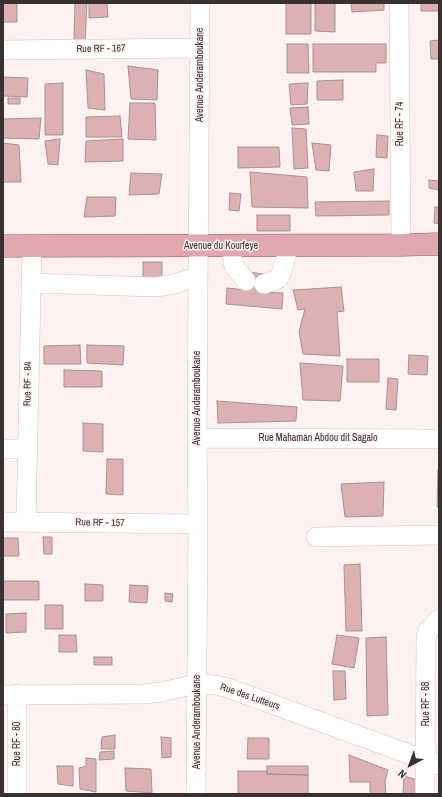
<!DOCTYPE html>
<html>
<head>
<meta charset="utf-8">
<style>
  body { margin:0 }
  #map { position:relative; width:442px; height:797px; overflow:hidden; background:#fdf1f2; font-family:"Archivo Narrow",sans-serif }
  canvas { display:block }
  .frame { position:absolute; inset:0; border:4px solid #383031; pointer-events:none }
  .north { position:absolute; left:390px; top:745px; width:40px; height:40px; -webkit-text-stroke:3px #fdf1f2; paint-order:stroke; rotate:221deg; font-size:11px; font-weight:700; line-height:16px; text-align:center; color:#383031 }
  .north::after { content:''; display:block; margin:auto; width:14px; height:18px; background:#383031; clip-path:polygon(50% 0,100% 100%,50% 72%,0 100%) }
</style>
</head>
<body>
<div id="map">
<canvas width="442" height="797"></canvas>
<div class="frame"></div>
<div class="north">N</div>
</div>
<script>
const ctx = document.querySelector('canvas').getContext('2d');
ctx.lineJoin = 'round';
function fillPath(path, color) { ctx.fillStyle = color; ctx.fill(path, 'evenodd'); }
const poly = rows => new Path2D(rows.map(r => 'M' + r).join(''));
function stroke(path, color, width, dash) { ctx.strokeStyle = color; ctx.lineWidth = width; ctx.lineCap = dash ? 'butt' : 'round'; ctx.setLineDash(dash || []); ctx.stroke(path); }
function write(font, color, halo, rows, align = 'center') {
  ctx.font = font + ' "Archivo Narrow",sans-serif'; ctx.lineWidth = 3; ctx.setLineDash([]); ctx.textBaseline = 'middle'; ctx.strokeStyle = halo; ctx.fillStyle = color; for (const [text, x, y, turn = 0] of rows) {
    ctx.save(); ctx.translate(x, y); ctx.rotate((+turn || 0) * Math.PI / 180); ctx.textAlign = isNaN(turn) ? turn : align; if (halo) ctx.strokeText(text, 0, 0); ctx.fillText(text, 0, 0); ctx.restore();
  }
}
const building = poly([
  [3,3,17,3,17,22,3,22,3,3],
  [75,3,87,3,85,42,74,41,75,3],
  [89,3,107,3,108,17,89,18,89,3],
  [286,3,311,3,311,34,286,34,286,3],
  [315,3,335,3,335,32,315,31,315,3],
  [351,3,384,3,384,10,352,12,351,3],
  [421,3,439,3,439,11,421,11,421,3],
  [439,40,439,59,431,59,430,41,439,40],
  [287,44,308,44,309,73,287,73,287,44],
  [313,44,386,44,386,63,376,63,376,72,313,72,313,44],
  [128,66,158,70,157,100,131,99,128,66],
  [86,70,104,74,105,110,88,108,86,70],
  [3,77,28,78,27,97,3,96,3,77],
  [343,80,343,100,317,100,317,81,343,80],
  [63,83,63,135,45,135,45,84,63,83],
  [308,83,307,104,291,105,289,84,308,83],
  [8,98,20,98,20,104,8,104,8,98],
  [130,103,155,103,156,140,128,139,130,103],
  [308,107,309,124,292,125,290,108,308,107],
  [120,116,122,137,86,137,86,117,120,116],
  [41,118,39,139,3,138,3,119,41,118],
  [292,128,306,129,308,168,294,169,292,128],
  [377,135,388,136,387,158,376,157,377,135],
  [60,139,58,165,48,164,45,141,60,139],
  [123,139,123,161,85,162,86,141,123,139],
  [3,143,19,145,21,182,3,182,3,143],
  [312,143,331,145,329,171,316,170,312,143],
  [238,147,279,147,280,167,238,168,238,147],
  [374,169,373,191,356,191,354,172,374,169],
  [250,172,307,177,308,208,252,207,250,172],
  [131,173,162,174,159,194,129,195,131,173],
  [429,180,439,181,439,190,429,188,429,180],
  [230,193,241,194,239,211,229,210,230,193],
  [87,197,116,197,115,216,84,217,87,197],
  [389,201,389,215,316,216,315,202,389,201],
  [435,207,439,207,439,224,434,223,435,207],
  [257,215,290,215,290,231,257,231,257,215],
  [143,262,162,262,162,281,143,280,143,262],
  [247,272,264,274,263,292,283,293,282,309,226,304,227,288,246,290,247,272],
  [341,287,344,311,337,312,340,356,303,354,299,332,305,309,298,310,293,290,341,287],
  [80,345,81,364,44,364,44,346,80,345],
  [87,345,124,346,123,365,87,363,87,345],
  [409,355,428,356,427,375,408,374,409,355],
  [347,359,379,359,379,382,347,382,347,359],
  [300,363,343,366,340,401,303,400,300,363],
  [64,370,102,371,102,387,64,387,64,370],
  [388,378,398,379,396,410,386,409,388,378],
  [217,401,297,407,296,421,218,423,217,401],
  [83,423,103,424,103,452,83,451,83,423],
  [107,459,123,459,123,495,106,494,107,459],
  [438,470,439,470,439,507,437,507,438,470],
  [384,482,383,516,345,517,341,484,384,482],
  [43,537,52,537,52,554,44,554,43,537],
  [3,538,18,538,19,556,3,556,3,538],
  [360,564,362,631,346,631,344,565,360,564],
  [3,581,39,581,39,600,3,600,3,581],
  [85,584,103,585,103,601,85,601,85,584],
  [130,585,148,586,147,603,129,602,130,585],
  [165,593,173,594,172,602,165,601,165,593],
  [45,605,63,605,63,629,45,629,45,605],
  [26,613,26,632,6,633,6,614,26,613],
  [59,635,76,635,77,652,59,652,59,635],
  [337,635,359,638,354,668,332,664,337,635],
  [386,637,388,715,367,716,366,638,386,637],
  [94,657,112,657,112,665,94,665,94,657],
  [333,671,345,671,346,699,334,700,333,671],
  [115,735,115,749,101,749,102,737,115,735],
  [161,737,171,738,171,757,162,758,161,737],
  [248,738,269,738,269,759,247,759,248,738],
  [114,751,114,759,99,760,100,752,114,751],
  [349,755,388,770,385,781,386,794,370,794,370,782,350,782,349,755],
  [86,758,96,759,96,792,80,789,79,768,86,766,86,758],
  [57,766,73,766,73,786,58,784,57,766],
  [267,766,308,766,308,775,267,774,267,766],
  [125,768,151,769,152,793,126,791,125,768],
  [238,771,267,771,267,774,308,775,308,794,238,794,238,771],
  [404,776,418,780,418,794,403,794,404,776]
]);
const minor = poly([
  [399,3,401,245],
  [3,50,200,48],
  [230,246,234,266,246,281],
  [31,283,156,287,175,284,198,276],
  [264,284,278,279,282,271,289,245],
  [197,438,439,439],
  [3,449,27,449],
  [26,521,32,246],
  [3,522,198,524],
  [316,537,439,535],
  [17,694,17,794],
  [3,695,143,694,161,692,197,684,215,685,228,688,439,765],
  [196,794,198,524,197,438,200,3],
  [425,794,426,640,427,632,439,619]
]);
const major = poly([
  [3,246,401,245,439,244]
]);
const streetNames = [
  ["Rue RF - 167",101,49,-1],
  ["Avenue Anderamboukane",200,75,-90],
  ["Rue RF - 74",400,124,-90],
  ["Avenue du Kourfeye",221,246],
  ["Rue RF - 84",28,384,-89],
  ["Avenue Anderamboukane",197,398,-90],
  ["Rue Mahaman Abdou dit Sagalo",318,438],
  ["Rue RF - 157",100,523,1],
  ["Rue des Lutteurs",250,697,19],
  ["Rue RF - 68",426,704,-90],
  ["Avenue Anderamboukane",197,722,-90],
  ["Rue RF - 80",17,744,-90]
];
fillPath(building, '#ddb0b3');
stroke(building, '#a49394', 1);
stroke(minor, '#d5c2c3', 20);
stroke(major, '#99585f', 23);
stroke(minor, '#fff', 19);
stroke(major, '#e1a7ae', 22);
write('10px', '#383031', '#fdf1f2', streetNames);
</script>
</body>
</html>
